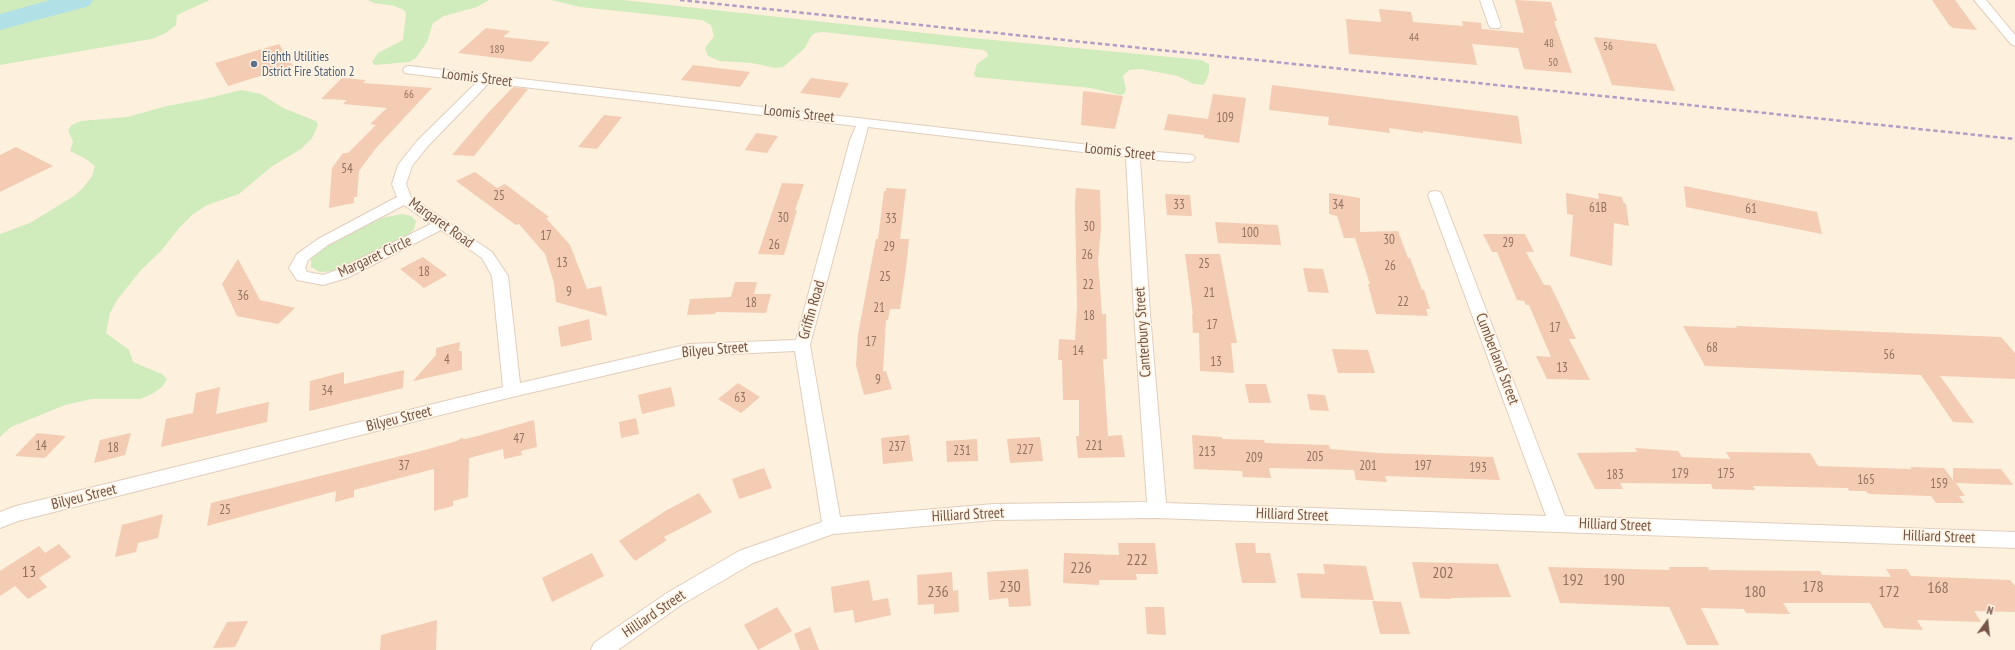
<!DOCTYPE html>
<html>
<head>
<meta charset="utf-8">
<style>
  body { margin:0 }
  #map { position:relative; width:2015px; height:650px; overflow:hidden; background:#fdf0dd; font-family:"PT Sans Narrow",sans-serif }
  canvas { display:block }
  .north { position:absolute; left:1967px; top:602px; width:40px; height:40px; -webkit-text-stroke:3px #fff4e4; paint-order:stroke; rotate:15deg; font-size:11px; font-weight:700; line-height:16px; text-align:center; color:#745445 }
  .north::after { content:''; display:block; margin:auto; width:14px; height:18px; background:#745445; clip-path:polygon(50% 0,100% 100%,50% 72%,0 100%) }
</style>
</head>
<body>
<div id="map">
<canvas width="2015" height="650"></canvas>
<div class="north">N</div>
</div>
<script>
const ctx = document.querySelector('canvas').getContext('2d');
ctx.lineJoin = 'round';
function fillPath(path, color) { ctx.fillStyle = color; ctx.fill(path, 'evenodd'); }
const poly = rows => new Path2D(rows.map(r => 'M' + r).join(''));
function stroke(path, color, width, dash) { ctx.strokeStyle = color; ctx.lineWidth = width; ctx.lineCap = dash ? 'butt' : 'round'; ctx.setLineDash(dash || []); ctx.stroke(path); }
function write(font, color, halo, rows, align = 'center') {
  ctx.font = font + ' "PT Sans Narrow",sans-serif'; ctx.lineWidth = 3.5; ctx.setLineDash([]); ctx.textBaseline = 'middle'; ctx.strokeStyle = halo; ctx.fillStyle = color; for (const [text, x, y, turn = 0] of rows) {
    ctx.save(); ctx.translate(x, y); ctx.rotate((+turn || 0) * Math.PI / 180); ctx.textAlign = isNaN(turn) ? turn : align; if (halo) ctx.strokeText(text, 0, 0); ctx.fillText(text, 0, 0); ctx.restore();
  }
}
const green = poly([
  [0,0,210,0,177,15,176,25,166,33,151,39,0,65],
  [368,0,524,0,489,0,477,7,444,16,433,23,427,42,416,58,409,62,375,65,372,62,378,53,403,40,406,13,404,10,395,6,374,3],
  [551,0,623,0,962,37,1201,60,1209,64,1209,73,1205,83,1203,85,1194,84,1178,76,1141,69,1129,70,1123,76,1126,90,1124,94,1120,95,1091,88,975,77,974,73,977,64,988,56,987,52,983,50,823,32,815,33,811,36,805,48,788,63,783,67,775,68,752,63,720,61,708,56,705,48,714,36,711,25,702,20,580,7],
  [241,90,261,94,283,108,316,121,318,125,312,138,301,149,271,167,239,194,207,205,192,215,180,227,161,251,141,270,117,300,110,313,106,333,129,350,133,362,162,374,167,379,162,387,152,394,140,399,92,399,65,405,11,427,0,437,0,234,30,223,74,196,83,188,92,176,95,166,86,159,70,151,73,142,68,130,72,125,81,121,127,117,167,106,205,99],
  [402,214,411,216,416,221,414,229,407,236,336,271,320,272,311,267,311,258,322,249,381,218]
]);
const river = poly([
  [50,0,93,0,89,6,0,30,0,14,50,0]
]);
const building = poly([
  [1515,0,1551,2,1557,21,1554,21,1572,73,1524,69,1518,48,1472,44,1477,65,1349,54,1346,19,1381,22,1379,9,1411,12,1413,22,1463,26,1462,21,1481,23,1482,29,1524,33],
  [1932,0,1955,0,1977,30,1953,28,1949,25],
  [486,28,510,31,503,37,550,42,531,62,458,53],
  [1594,37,1656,44,1675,91,1612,85],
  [279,44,293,66,228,86,215,63],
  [693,65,750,72,740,87,681,80],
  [342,78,366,80,363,83,432,88,376,148,359,171,357,197,354,197,354,203,329,208,332,168,343,153,348,153,376,125,370,124,387,108,343,104,347,100,321,99],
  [811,78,849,83,840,98,800,93],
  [1272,85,1518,116,1522,144,1423,131,1423,133,1389,128,1390,133,1328,125,1329,117,1269,110],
  [513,87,528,89,474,156,452,155,487,114],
  [1083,91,1123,96,1115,129,1081,125],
  [1213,94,1246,98,1239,143,1204,138,1204,135,1164,130,1168,114,1208,119],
  [604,115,622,117,597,149,578,147],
  [756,133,778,136,767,153,745,150],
  [16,147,53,166,0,192,0,155],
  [475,172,497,188,505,184,549,217,546,218,570,245,587,289,601,286,607,316,556,302,554,283,545,254,519,224,516,225,456,181],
  [782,183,804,184,795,210,797,210,784,255,758,254],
  [1684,186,1817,212,1822,234,1686,207],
  [886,188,906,189,900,239,909,239,906,268,900,309,890,309,888,320,886,320,883,371,886,371,892,389,864,395,856,365,858,334,876,239,878,239,884,191,886,191],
  [1076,188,1100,190,1101,228,1098,261,1102,314,1106,314,1107,359,1103,359,1108,436,1122,435,1125,457,1078,458,1076,436,1079,436,1079,400,1063,400,1062,360,1058,360,1059,339,1075,340,1077,306,1075,205],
  [1329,193,1360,198,1360,232,1398,231,1408,258,1410,258,1422,290,1424,290,1430,309,1426,309,1428,316,1376,314,1368,284,1370,284,1355,238,1344,238,1337,216,1329,214],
  [1566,193,1599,199,1598,193,1622,197,1623,202,1626,204,1629,226,1614,223,1612,266,1570,256,1573,215,1567,214],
  [1165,194,1190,195,1192,216,1167,215],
  [1215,222,1278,225,1281,245,1218,243],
  [1483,234,1525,234,1534,252,1526,252,1544,285,1550,285,1558,301,1576,339,1569,339,1590,380,1547,379,1536,356,1551,357,1529,305,1526,305,1524,301,1517,300,1497,252,1492,252],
  [1185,254,1220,254,1237,343,1231,343,1234,373,1200,371,1199,333,1193,333,1192,314,1193,315],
  [423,257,447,275,424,288,400,269],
  [238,259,260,300,295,308,278,324,237,316,222,284],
  [1303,268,1323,269,1329,293,1308,292],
  [735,282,757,282,754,294,771,294,766,313,716,312,715,314,687,315,690,299,731,297],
  [589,319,592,340,561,347,558,327],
  [1683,326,1737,328,1736,326,2001,337,2015,353,2015,379,1940,376,1974,423,1953,422,1921,375,1705,366],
  [460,342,459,351,462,351,462,370,413,381,436,355,436,348],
  [1332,349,1368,350,1375,373,1338,373],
  [404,370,403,388,309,411,310,381,344,372,344,384],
  [738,383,760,397,741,413,718,399],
  [1245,384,1266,384,1271,403,1249,403],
  [220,387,216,414,269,402,267,422,161,447,166,419,193,413,196,393],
  [671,387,675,406,642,414,638,395],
  [1307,394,1325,395,1329,411,1310,410],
  [636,418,639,434,621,438,619,422],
  [534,420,537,447,521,451,522,455,504,459,503,449,469,458,468,497,453,501,453,506,434,511,434,469,354,490,354,497,335,502,336,491,207,526,211,503,421,451,457,441,461,438,465,439,478,436],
  [37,433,66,436,45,458,15,456],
  [131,433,125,455,94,463,100,440],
  [909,435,913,461,883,464,881,438],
  [1192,435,1222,437,1222,439,1264,440,1265,443,1329,445,1330,449,1380,453,1493,457,1500,480,1385,476,1387,482,1356,480,1354,470,1269,468,1271,478,1243,477,1242,471,1194,469],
  [1040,437,1043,461,1010,463,1007,439],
  [977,439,978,461,947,462,946,441],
  [1635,448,1678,451,1682,457,1730,459,1726,452,1810,453,1818,466,1912,469,1910,467,1944,468,1953,480,1953,468,2001,469,2013,485,1956,483,1965,496,1959,496,1964,503,1936,503,1931,496,1869,494,1865,491,1849,491,1848,488,1753,486,1755,490,1713,489,1711,484,1620,483,1623,489,1595,489,1577,453,1637,452],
  [764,468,772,488,739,499,732,479],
  [699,493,712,512,664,537,667,540,635,561,619,541,667,510],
  [163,514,158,538,138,543,136,552,115,557,122,525],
  [1118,543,1155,543,1158,574,1136,574,1137,580,1099,580,1099,585,1063,583,1064,553,1119,555],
  [1235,543,1255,543,1256,553,1270,553,1276,583,1242,583],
  [59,544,71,557,39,578,47,587,28,599,15,586,0,596,0,571,39,546,45,553],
  [592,553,604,576,552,602,542,578],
  [1412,562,1498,564,1511,597,1451,598,1451,599,1420,598],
  [1323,564,1366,566,1374,600,1301,598,1297,573,1325,574],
  [1548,567,1670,570,1669,567,1708,567,1709,570,1820,571,1822,575,1891,577,1886,569,1907,569,1911,576,2010,580,2015,586,2015,612,1974,611,1981,622,1917,620,1923,630,1884,628,1870,603,1783,603,1790,614,1746,613,1744,609,1701,608,1719,645,1687,645,1669,607,1560,603],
  [1028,569,1031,606,1009,607,1008,598,989,600,987,572],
  [952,572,953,591,958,590,959,612,934,614,934,604,918,605,917,575],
  [869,580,873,601,888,598,891,615,855,623,853,610,834,613,831,587],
  [1372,601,1401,602,1410,634,1380,634],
  [777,607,792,631,758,650,744,625],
  [1145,607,1164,607,1166,635,1147,634],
  [437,620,436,650,380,650,381,635],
  [248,621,235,647,213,648,227,622],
  [810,627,819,650,800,650,794,634]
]);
const street = poly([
  [1480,0,1492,0,1501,26,1499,28,1491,28,1489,26,1480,0],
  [1974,0,1986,0,2015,35,2015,46,2011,44,1974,0],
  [409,66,1133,150,1193,155,1195,158,1193,161,1188,162,1140,159,1150,314,1166,503,1546,516,1428,195,1430,192,1435,191,1440,192,1442,195,1565,516,2015,532,2015,548,1157,518,994,520,833,534,753,563,681,605,618,650,591,650,594,643,667,593,739,551,822,522,795,351,689,356,512,397,18,521,0,528,0,512,16,506,503,387,492,276,482,258,441,230,347,278,323,285,297,280,289,268,297,254,318,239,397,197,392,184,398,165,417,141,477,82,405,73,403,70,405,67,409,66],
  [489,83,856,126,850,140,796,340,689,344,520,383,508,276,492,252,411,197,406,184,412,166,427,147,489,83],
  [868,127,1126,157,1134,314,1147,502,994,504,840,517,810,345,868,127],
  [404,205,431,224,337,270,323,275,307,272,305,268,308,260,328,245,404,205]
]);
const rail = poly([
  [680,0,2015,139]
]);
const markers = [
  [254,64,4,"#5c6f8a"]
];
const farNumbernames = [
  ["44",1414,38],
  ["48",1549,44],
  ["56",1608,47],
  ["189",497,50],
  ["50",1553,63],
  ["66",409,95]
];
const farServicenames = [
  ["Eighth Utilities",262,57],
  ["Dstrict Fire Station 2",262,72]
];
const numberNames = [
  ["109",1225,118],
  ["54",347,169],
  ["25",499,196],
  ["33",1179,205],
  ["34",1338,205],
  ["61B",1598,208],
  ["61",1751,209],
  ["30",783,218],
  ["33",891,219],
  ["30",1089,227],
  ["100",1250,233],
  ["17",546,236],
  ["30",1389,240],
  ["29",1508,243],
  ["26",774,245],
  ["29",889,247],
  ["26",1087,255],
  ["13",562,263],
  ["25",1204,264],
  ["26",1390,266],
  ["18",424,272],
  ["25",885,277],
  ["22",1088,285],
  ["9",569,292],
  ["21",1209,293],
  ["36",243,296],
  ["22",1403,302],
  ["18",751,303],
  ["21",879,308],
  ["18",1089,316],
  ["17",1212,325],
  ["17",1555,328],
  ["17",871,342],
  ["68",1712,348],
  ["14",1078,351],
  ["56",1889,355],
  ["4",447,360],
  ["13",1216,362],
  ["13",1562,368],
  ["9",878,380],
  ["34",327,391],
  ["63",740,398],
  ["47",519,439],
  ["14",41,446],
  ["221",1094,446],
  ["237",897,447],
  ["18",113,448],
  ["227",1025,450],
  ["231",962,451],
  ["213",1207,452],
  ["205",1315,457],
  ["209",1254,458],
  ["37",404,466],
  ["201",1368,466],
  ["197",1423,466],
  ["193",1478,468],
  ["179",1680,474],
  ["175",1726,474],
  ["183",1615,475],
  ["165",1866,480],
  ["159",1939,484],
  ["25",225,510]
];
const streetNames = [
  ["Loomis Street",477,78,7],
  ["Loomis Street",799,114,6],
  ["Loomis Street",1120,152,6],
  ["Margaret Road",441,223,35],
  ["Margaret Circle",375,257,-25],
  ["Griffin Road",812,310,-74],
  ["Canterbury Street",1143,332,-94],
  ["Bilyeu Street",715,350,-5],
  ["Cumberland Street",1497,359,69],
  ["Bilyeu Street",399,419,-14],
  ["Bilyeu Street",84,497,-14],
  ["Hilliard Street",968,515,-3],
  ["Hilliard Street",1292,515,2],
  ["Hilliard Street",1615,525,2],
  ["Hilliard Street",1939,537,2],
  ["Hilliard Street",654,614,-34]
];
const nearNumbernames = [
  ["222",1137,560],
  ["226",1081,568],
  ["13",29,572],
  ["202",1443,573],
  ["192",1573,580],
  ["190",1614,580],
  ["230",1010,587],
  ["178",1813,587],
  ["168",1938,588],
  ["236",938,592],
  ["180",1755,592],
  ["172",1889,592]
];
fillPath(green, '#d0ebbc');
fillPath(river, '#b1e1e7');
fillPath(building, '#f4cbb3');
stroke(street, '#e3cdbc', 2);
fillPath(street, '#fff');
stroke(rail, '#b29dc6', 2.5, [4.5, 3]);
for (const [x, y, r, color] of markers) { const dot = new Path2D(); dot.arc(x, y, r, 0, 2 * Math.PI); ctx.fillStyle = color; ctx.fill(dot); stroke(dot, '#fff4e4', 1.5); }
write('11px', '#947260', null, farNumbernames);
write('13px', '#4e5e75', '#fff4e4', farServicenames, 'left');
write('13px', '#947260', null, numberNames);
write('15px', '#745445', '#fff4e4', streetNames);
write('16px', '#947260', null, nearNumbernames);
</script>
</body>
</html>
